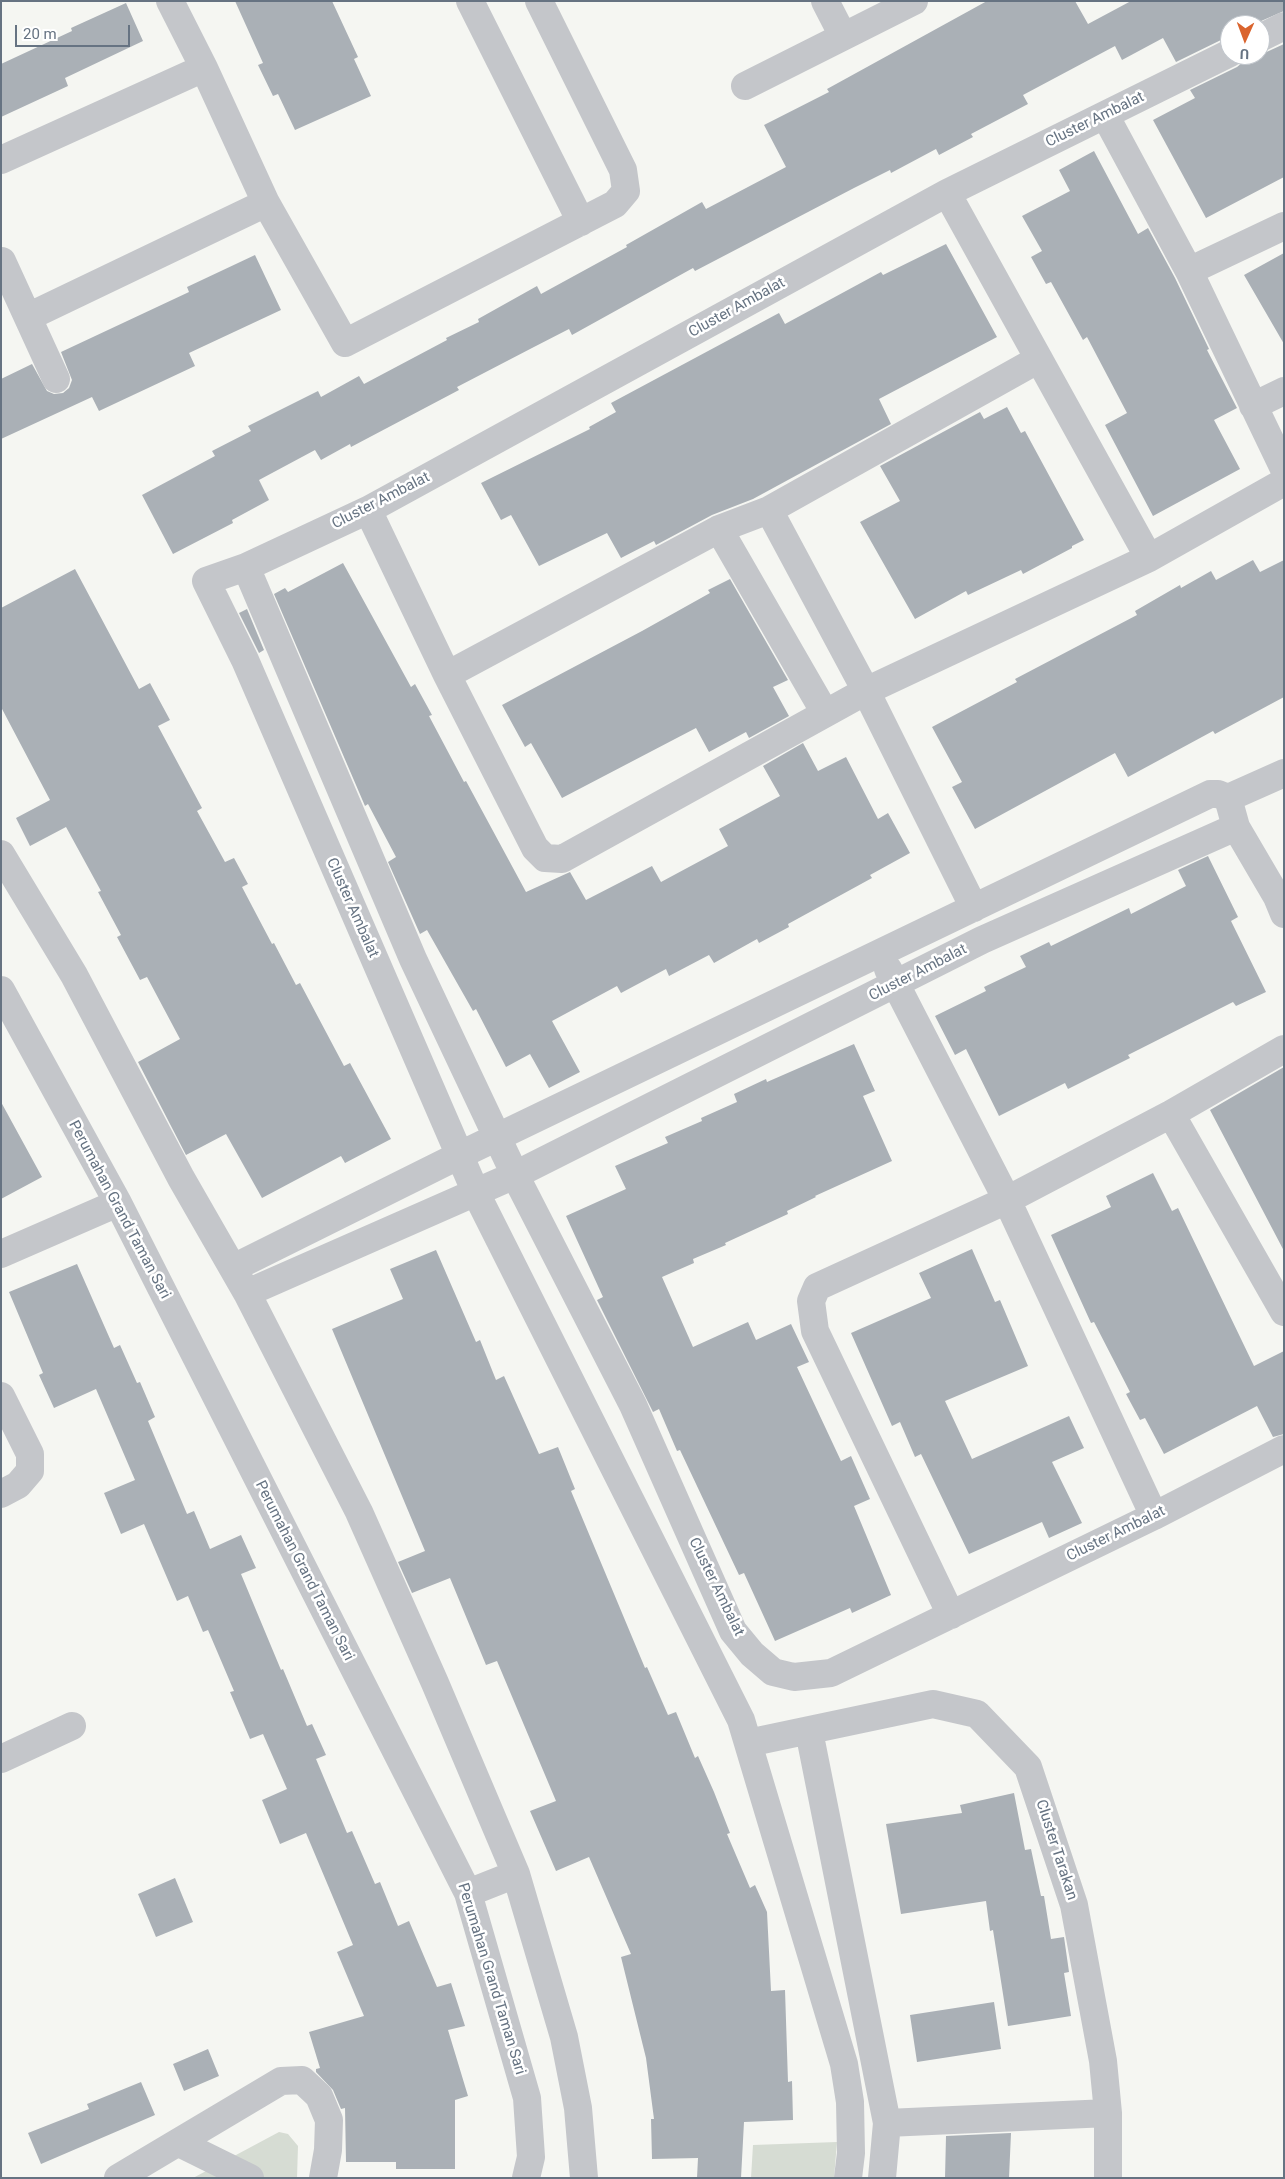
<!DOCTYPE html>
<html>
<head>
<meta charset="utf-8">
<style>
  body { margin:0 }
  #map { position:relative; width:1285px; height:2179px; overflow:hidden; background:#f5f6f2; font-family:Roboto,sans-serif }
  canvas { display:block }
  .frame { position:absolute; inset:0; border:2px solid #667382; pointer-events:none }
  .north { position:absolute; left:1220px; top:15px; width:50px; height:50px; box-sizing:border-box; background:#fff; border:1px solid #c2c7cd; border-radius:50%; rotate:182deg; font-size:14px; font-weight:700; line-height:20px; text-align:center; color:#667382 }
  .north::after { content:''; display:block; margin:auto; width:18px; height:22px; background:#da642e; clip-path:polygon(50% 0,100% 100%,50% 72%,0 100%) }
  .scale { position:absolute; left:15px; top:25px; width:115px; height:22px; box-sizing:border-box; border:2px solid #667382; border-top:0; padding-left:6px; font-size:15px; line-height:18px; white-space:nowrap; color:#667382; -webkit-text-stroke:4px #fff; paint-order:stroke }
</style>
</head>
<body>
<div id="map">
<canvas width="1285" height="2179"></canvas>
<div class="frame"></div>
<div class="north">U</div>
<div class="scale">20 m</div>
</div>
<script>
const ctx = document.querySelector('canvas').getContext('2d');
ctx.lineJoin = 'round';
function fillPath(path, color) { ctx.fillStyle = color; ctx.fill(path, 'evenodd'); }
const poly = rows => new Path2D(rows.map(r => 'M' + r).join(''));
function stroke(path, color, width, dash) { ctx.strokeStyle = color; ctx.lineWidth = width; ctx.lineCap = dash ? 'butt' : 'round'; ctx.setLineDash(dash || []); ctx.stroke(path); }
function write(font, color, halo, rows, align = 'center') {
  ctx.font = font + ' Roboto,sans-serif'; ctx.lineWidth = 5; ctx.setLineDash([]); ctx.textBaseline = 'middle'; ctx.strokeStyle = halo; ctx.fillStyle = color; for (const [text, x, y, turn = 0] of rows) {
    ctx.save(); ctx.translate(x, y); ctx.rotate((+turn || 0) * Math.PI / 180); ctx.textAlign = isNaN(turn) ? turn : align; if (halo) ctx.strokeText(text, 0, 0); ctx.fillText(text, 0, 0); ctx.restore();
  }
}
const green = poly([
  [279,2132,288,2134,298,2146,297,2178,193,2178],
  [837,2142,834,2178,751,2178,753,2145]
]);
const building = poly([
  [235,1,332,1,358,57,354,59,371,96,295,130,278,94,273,96,258,65,263,63],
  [987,1,1075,1,1088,24,1131,1,1284,1,1284,11,1252,25,1230,25,1230,38,1223,39,1176,62,1163,38,1122,60,1115,46,1023,95,1028,104,971,134,973,137,939,155,936,149,891,173,890,170,854,188,695,271,693,268,572,335,569,329,532,348,457,387,459,390,351,447,350,444,321,460,315,450,259,480,269,500,232,520,233,523,173,554,142,495,215,456,212,451,251,431,248,426,318,391,321,397,359,376,364,384,447,340,446,338,479,322,478,319,537,286,541,294,627,247,626,245,702,202,706,209,786,167,764,125,829,92,827,89],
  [126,3,143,41,65,78,68,86,1,117,1,64,72,31,71,28],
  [1284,44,1284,177,1206,218,1153,120,1195,98,1190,90,1237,67,1243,62,1245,55,1260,55],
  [1094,151,1138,234,1148,228,1175,278,1209,349,1207,350,1237,408,1214,420,1240,469,1153,516,1105,425,1127,413,1087,337,1083,340,1051,282,1046,284,1031,257,1042,251,1022,216,1070,191,1059,170],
  [946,244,997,337,879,399,891,424,753,499,712,515,656,545,654,541,621,558,607,533,539,566,511,515,501,520,481,483,590,429,589,427,616,412,611,403,779,313,785,324,881,272,883,275],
  [1284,253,1284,344,1244,275],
  [255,255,281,310,189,353,195,366,99,411,92,397,1,439,1,379,32,364,47,391,54,394,63,393,69,388,72,380,61,352,189,292,187,287],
  [1007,407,1021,433,1025,431,1084,540,1072,546,1072,548,1023,574,1021,570,968,595,966,591,915,619,860,522,900,501,880,466,980,412,984,419],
  [1253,560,1260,572,1284,560,1284,697,1215,734,1213,731,1128,777,1115,753,975,829,952,787,962,782,932,727,1017,682,1015,679,1137,615,1135,611,1180,585,1181,588,1211,571,1216,580],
  [343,563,411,687,415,684,432,715,429,716,464,782,466,781,526,892,570,872,586,900,652,866,661,882,728,846,719,829,780,796,763,766,803,743,818,771,846,757,878,819,888,813,910,853,870,875,872,878,788,924,789,927,759,943,757,939,714,963,709,955,669,976,666,969,621,993,617,986,552,1021,580,1072,549,1088,530,1054,506,1067,476,1009,473,1011,427,930,420,934,388,862,396,857,368,804,365,806,274,594,285,588,288,592],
  [75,569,139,689,150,683,170,720,158,726,202,808,197,811,225,862,234,858,248,884,242,887,272,944,274,943,296,985,300,983,344,1066,350,1063,391,1139,345,1163,341,1156,262,1198,226,1134,186,1155,138,1062,180,1039,147,977,140,980,117,937,121,935,98,892,101,891,66,827,30,846,16,818,50,800,1,707,1,608],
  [730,579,788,680,773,687,789,716,749,738,746,732,709,752,696,728,562,798,531,743,525,747,502,705,642,631,710,593,708,590],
  [247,609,264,650,259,653,239,613],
  [1208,856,1238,917,1231,921,1266,992,1236,1006,1233,1002,1128,1055,1130,1058,1068,1089,1065,1083,999,1116,966,1049,955,1055,935,1016,986,991,984,987,1026,967,1020,956,1049,942,1051,946,1129,908,1131,914,1186,886,1178,870],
  [854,1044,875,1091,863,1096,892,1161,815,1196,816,1197,787,1211,788,1214,725,1243,726,1245,693,1259,694,1263,662,1277,693,1347,748,1322,756,1340,791,1324,809,1362,797,1367,841,1461,851,1456,870,1499,854,1506,891,1595,852,1613,850,1608,775,1641,744,1573,739,1575,680,1450,677,1451,659,1409,653,1412,597,1300,603,1297,566,1216,626,1189,615,1166,668,1143,665,1137,702,1121,701,1118,737,1102,734,1094,766,1079,767,1082],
  [1284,1067,1284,1251,1210,1110],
  [1,1102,42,1177,1,1199],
  [1153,1173,1172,1211,1178,1208,1254,1366,1284,1351,1284,1434,1273,1437,1257,1406,1164,1454,1145,1418,1140,1420,1126,1394,1130,1392,1094,1322,1091,1323,1051,1235,1111,1207,1106,1196],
  [972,1249,995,1302,1000,1300,1028,1366,945,1401,972,1459,1069,1416,1084,1448,1052,1462,1082,1523,1049,1538,1042,1522,969,1554,921,1454,915,1457,900,1422,892,1426,851,1333,931,1298,919,1273],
  [436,1250,476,1342,480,1340,496,1380,504,1376,539,1454,558,1447,575,1489,571,1491,645,1668,647,1667,668,1715,676,1712,695,1758,698,1756,714,1792,730,1833,727,1834,750,1888,755,1885,767,1912,771,1991,785,1990,788,2082,792,2081,793,2120,744,2122,741,2178,697,2178,698,2158,652,2159,651,2119,654,2119,646,2058,621,1957,631,1954,589,1857,556,1871,530,1811,556,1801,497,1661,486,1665,450,1578,412,1593,398,1562,425,1551,332,1329,403,1299,390,1269],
  [77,1264,114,1348,120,1345,137,1383,140,1382,155,1417,148,1421,187,1514,194,1511,210,1549,241,1535,256,1568,241,1574,281,1670,283,1669,307,1726,312,1724,326,1755,316,1759,347,1833,352,1831,375,1884,380,1882,398,1926,409,1921,437,1987,451,1983,465,2026,448,2030,468,2096,455,2100,455,2169,396,2169,396,2162,346,2162,345,2108,341,2109,333,2090,316,2072,316,2069,320,2068,309,2032,364,2016,337,1952,353,1945,306,1833,280,1844,262,1800,287,1789,263,1734,250,1739,230,1692,234,1691,208,1630,203,1632,188,1596,177,1601,144,1524,121,1534,104,1493,135,1480,96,1389,54,1408,39,1375,43,1373,9,1292],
  [1014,1793,1025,1850,1031,1849,1041,1896,1044,1896,1051,1939,1064,1937,1069,1972,1064,1973,1071,2016,1008,2026,993,1930,990,1931,986,1901,901,1914,886,1824,962,1813,960,1805],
  [175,1878,193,1922,156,1937,138,1894],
  [994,2002,1001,2049,917,2062,910,2015],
  [208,2049,219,2076,184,2091,173,2064],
  [141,2082,155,2115,41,2164,28,2133,89,2109,87,2104],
  [1011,2133,1009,2178,945,2178,946,2136]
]);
const minor = poly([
  [170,1,204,68,266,203,345,343,615,204,626,191,623,170,539,1],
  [470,1,581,222],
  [825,1,843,36],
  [1260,38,1284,26],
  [745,86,914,1],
  [1105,115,1189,271,1284,469],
  [1,160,204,68],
  [947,193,1149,558],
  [2,261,56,379],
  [1189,271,1284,226],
  [28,317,266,203],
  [1253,406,1284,391],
  [368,510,447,675,535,848,545,858,562,859,866,691,1149,558,1284,482],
  [769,510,866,691,974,908],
  [719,529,825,713],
  [246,567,413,959,515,1175,633,1405,733,1631,752,1654,773,1672,794,1677,831,1673,1154,1516,1284,1449],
  [447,675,719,529,769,510,1039,359],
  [1228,798,1284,773],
  [1,854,74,975,181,1178,247,1293,359,1512,435,1683,516,1874,564,2037,578,2108,584,2178],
  [888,969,1007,1200,1154,1516],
  [1,990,118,1203,468,1893,527,2098,531,2157,526,2178],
  [1171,1114,1284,1312],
  [1,1254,118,1203],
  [233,1268,460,1155,1210,794,1218,794,1228,798,1236,827,1277,897,1284,914],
  [247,1293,515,1175,982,940,1236,827],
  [1,1396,30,1454,30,1471,18,1485,1,1494],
  [951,1615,815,1331,811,1301,817,1287,1007,1200,1171,1114,1284,1049],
  [809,1731,887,2123,882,2178],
  [748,1743,933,1704,977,1714,1028,1767,1074,1905,1103,2061,1108,2113,1108,2178],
  [1,1759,72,1726],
  [468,1893,516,1874],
  [887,2123,1108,2113],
  [179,2143,250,2178],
  [118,2178,281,2081,302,2080,319,2096,329,2120,328,2150,323,2178],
  [848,2178,851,2153,850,2102,844,2064,741,1720,476,1193,245,660,206,581,246,567,368,510,947,193,1230,53]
]);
const streetNames = [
  ["Cluster Ambalat",1095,120,-26],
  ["Cluster Ambalat",737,308,-29],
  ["Cluster Ambalat",381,501,-27],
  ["Cluster Ambalat",352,908,66],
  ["Cluster Ambalat",918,973,-27],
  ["Perumahan Grand Taman Sari",119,1210,62],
  ["Cluster Ambalat",1116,1534,-26],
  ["Perumahan Grand Taman Sari",304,1571,63],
  ["Cluster Ambalat",716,1587,64],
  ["Cluster Tarakan",1056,1850,72],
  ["Perumahan Grand Taman Sari",491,1979,73]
];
fillPath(green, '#d6dcd3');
fillPath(building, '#aab0b6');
stroke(minor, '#c4c6ca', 28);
write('15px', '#667382', '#fff', streetNames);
</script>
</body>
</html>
